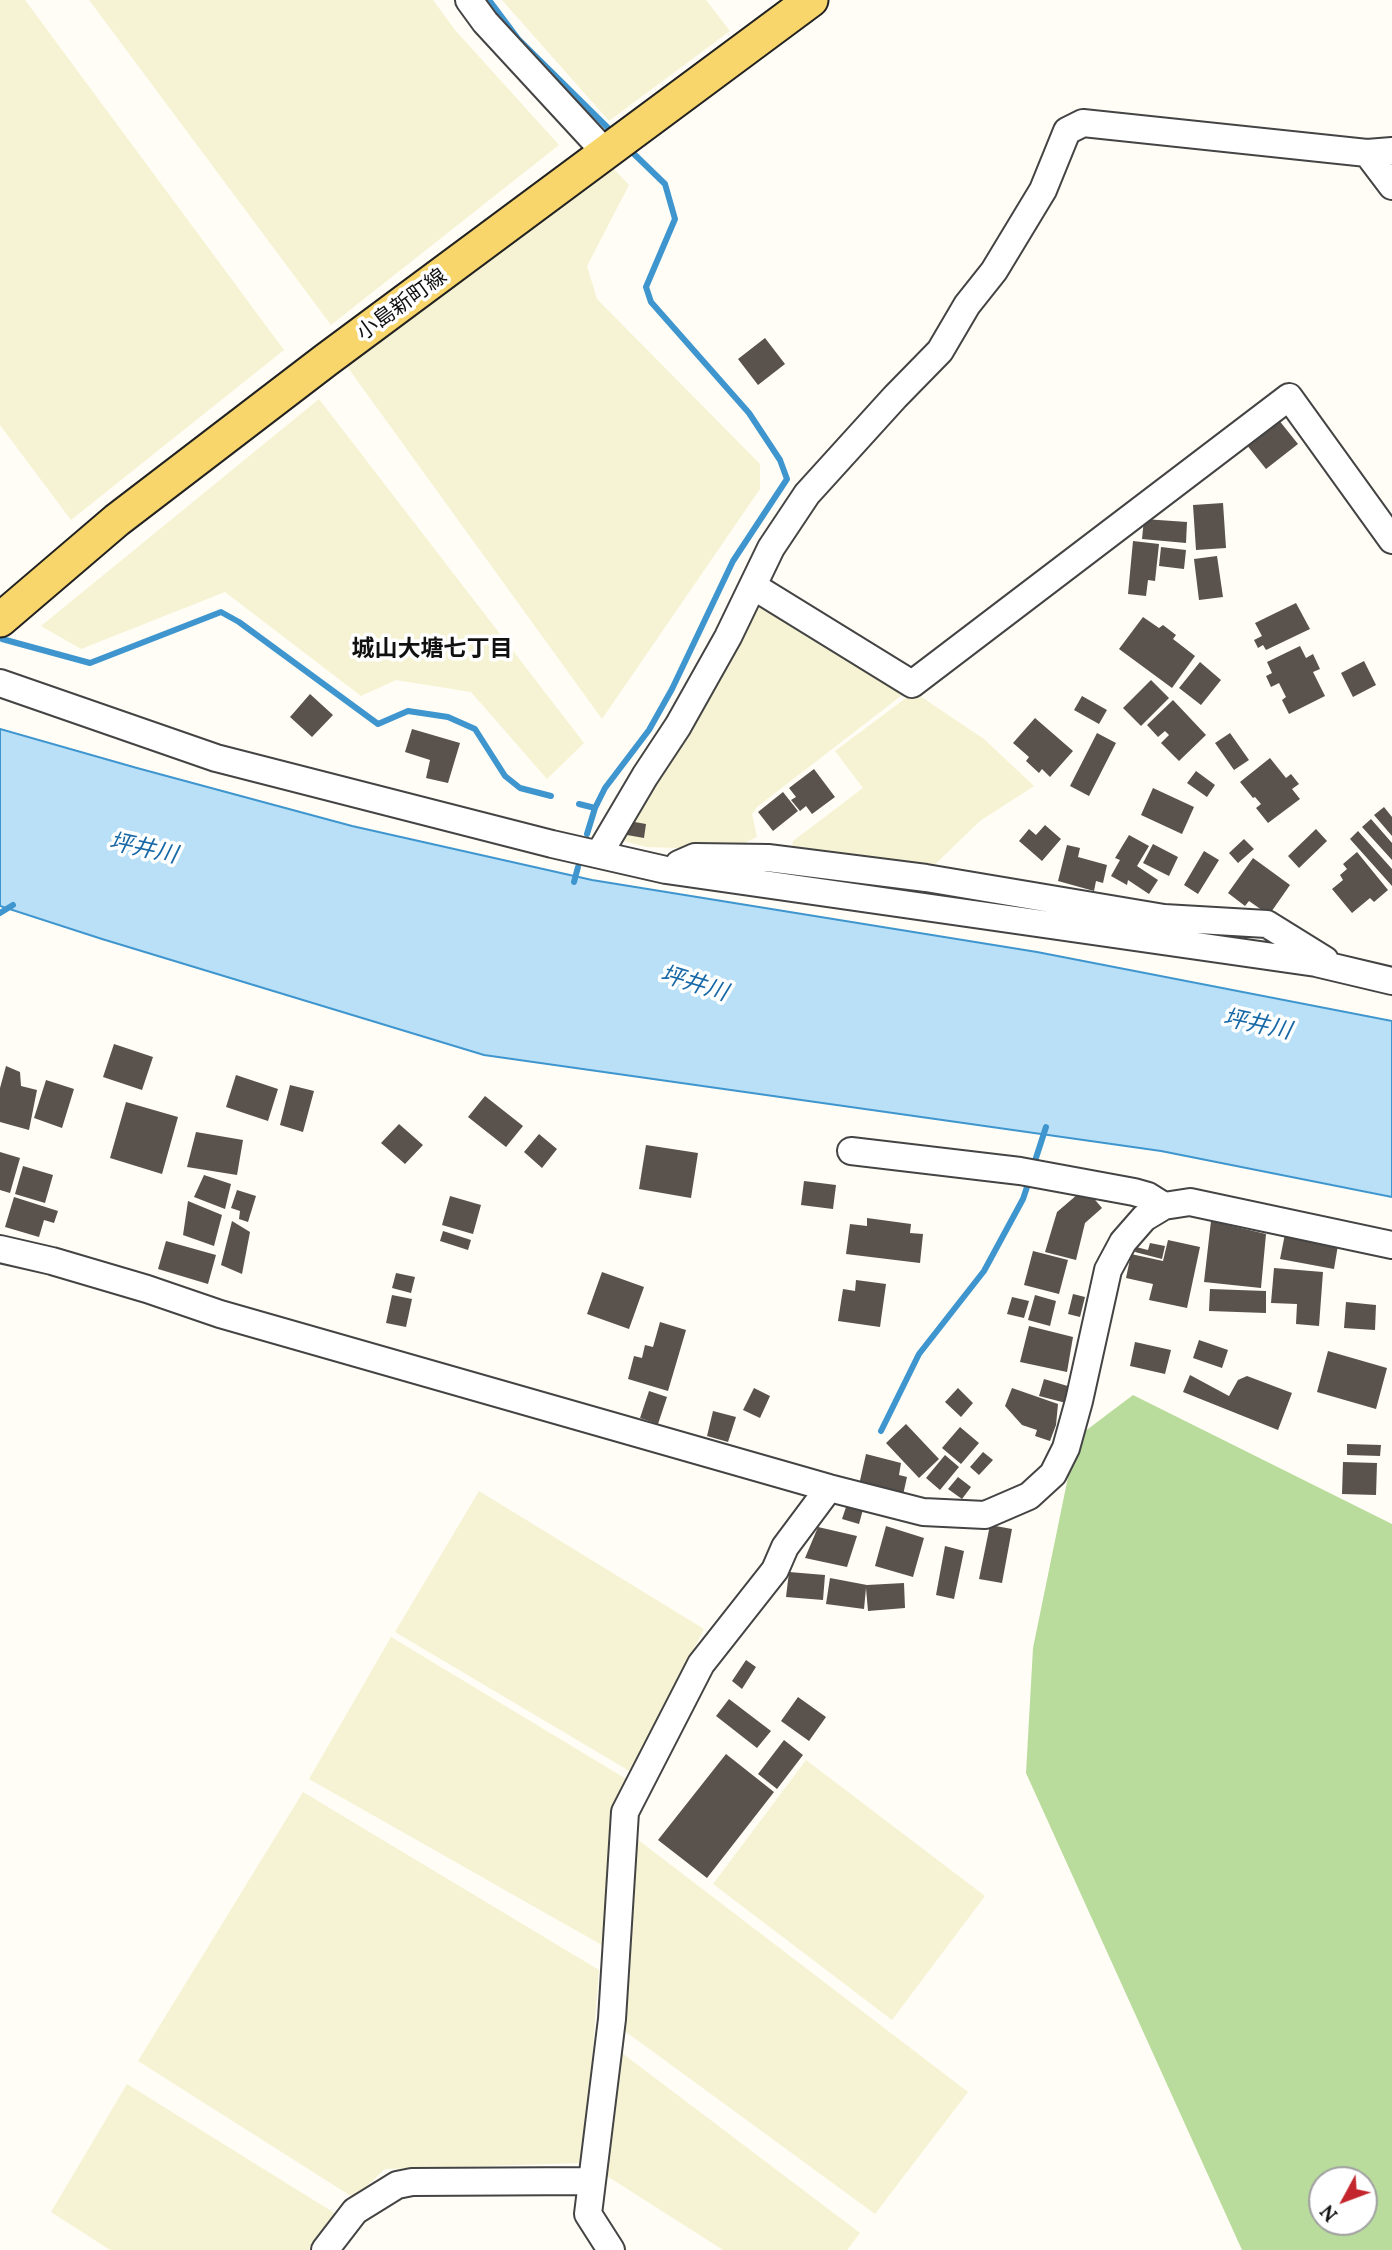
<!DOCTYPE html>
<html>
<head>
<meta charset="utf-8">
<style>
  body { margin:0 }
  #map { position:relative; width:1392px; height:2250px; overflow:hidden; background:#fffdf5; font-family:Lora,serif }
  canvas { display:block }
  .north { position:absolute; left:1308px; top:2166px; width:70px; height:70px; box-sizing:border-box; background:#fff; border:2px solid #a0a0a0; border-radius:50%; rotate:229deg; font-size:19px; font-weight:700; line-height:28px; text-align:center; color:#111 }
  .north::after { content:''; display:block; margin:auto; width:24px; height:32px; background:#c4262e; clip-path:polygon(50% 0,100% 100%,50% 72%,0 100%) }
</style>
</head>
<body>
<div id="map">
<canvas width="1392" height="2250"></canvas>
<div class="north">N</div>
</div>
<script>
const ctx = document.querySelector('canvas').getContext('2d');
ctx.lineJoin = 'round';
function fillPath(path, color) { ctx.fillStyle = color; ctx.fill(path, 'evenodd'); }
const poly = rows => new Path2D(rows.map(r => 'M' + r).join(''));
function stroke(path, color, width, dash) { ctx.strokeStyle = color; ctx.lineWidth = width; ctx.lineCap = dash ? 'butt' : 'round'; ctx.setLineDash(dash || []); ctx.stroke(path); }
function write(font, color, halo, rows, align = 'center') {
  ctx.font = font + ' Lora,"Noto Sans JP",serif'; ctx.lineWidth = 7; ctx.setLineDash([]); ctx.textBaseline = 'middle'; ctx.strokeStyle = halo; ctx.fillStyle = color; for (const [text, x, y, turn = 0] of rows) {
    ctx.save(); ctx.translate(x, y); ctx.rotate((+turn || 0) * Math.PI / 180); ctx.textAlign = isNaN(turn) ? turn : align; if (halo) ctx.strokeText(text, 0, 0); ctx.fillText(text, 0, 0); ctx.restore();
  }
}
const farmland = poly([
  [0,0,25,0,284,350,71,520,0,425],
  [89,0,433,0,455,30,559,145,331,325],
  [502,0,706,0,730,31,609,121],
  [610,165,629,185,587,266,597,299,760,464,760,489,602,719,343,361],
  [319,399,584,743,547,779,471,692,396,680,361,696,225,592,81,649,41,626],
  [756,591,910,689,757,807,752,814,757,837,740,845,676,848,646,847,620,840],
  [914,692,984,739,1034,786,980,821,926,873,791,854,793,841,863,788,835,751],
  [479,1491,704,1629,631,1772,395,1632],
  [391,1637,628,1780,610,1953,600,1944,309,1779],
  [806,1760,985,1896,892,2020,713,1884],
  [303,1792,599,1970,584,2163,385,2169,354,2198,138,2061],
  [633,1836,968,2092,875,2214,622,2029],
  [618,2050,860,2233,847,2250,723,2250,607,2176],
  [127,2084,336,2214,309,2250,110,2250,51,2212]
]);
const forest = poly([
  [1133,1395,1392,1524,1392,2250,1242,2250,1026,1773,1033,1648,1076,1438],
  [1322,2180,1364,2180,1364,2222,1322,2222]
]);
const water = poly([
  [0,729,137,768,352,826,592,880,1037,952,1392,1021,1392,1197,1161,1151,484,1055,102,939,0,906,0,729]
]);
const stream = poly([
  [489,0,519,40,608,128],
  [2,639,90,663,221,612,239,622,378,724,408,711,448,717,475,729,505,776,520,788,551,796],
  [579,804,595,808],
  [587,834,595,808,605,788,649,730,672,689,733,561,787,479,780,460,749,413,651,302,646,287,675,219,665,184,633,153],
  [574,882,578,867],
  [0,913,13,905],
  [1033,1167,1046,1127],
  [881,1431,919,1354,984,1271,1023,1199,1029,1181]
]);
const building = poly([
  [765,338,785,364,758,385,738,359],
  [1278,419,1298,444,1266,469,1246,444],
  [1223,503,1226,548,1196,550,1193,505],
  [1144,519,1187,522,1186,543,1142,539],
  [1133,541,1159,544,1155,581,1148,580,1146,596,1128,594],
  [1161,547,1186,550,1184,569,1159,566],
  [1217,556,1223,597,1199,600,1194,559],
  [1296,603,1310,629,1266,650,1263,645,1258,648,1254,640,1262,636,1255,623],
  [1143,617,1159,628,1163,625,1176,635,1173,639,1195,656,1172,688,1119,649],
  [1300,646,1306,658,1313,654,1320,669,1313,672,1325,696,1289,714,1282,700,1286,697,1279,683,1271,687,1266,676,1272,673,1267,662],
  [1364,661,1376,685,1353,697,1341,673],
  [1200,662,1221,680,1201,705,1179,688],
  [1151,680,1169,698,1141,726,1123,708],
  [310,694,333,715,312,737,290,717],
  [1082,696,1107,710,1099,724,1074,710],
  [1173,700,1206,735,1179,761,1161,743,1169,735,1165,731,1158,737,1147,725],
  [1035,718,1073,751,1050,777,1042,769,1039,773,1026,761,1029,757,1013,743],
  [412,729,460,743,448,783,426,778,430,760,405,752],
  [1097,733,1116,743,1089,796,1070,786],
  [1230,733,1249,760,1234,770,1215,743],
  [1270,758,1286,778,1291,774,1299,784,1292,789,1300,799,1268,823,1256,808,1261,804,1255,797,1253,798,1240,782],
  [814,769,835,797,812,814,806,806,800,811,791,800,796,797,789,788],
  [1196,771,1215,785,1207,797,1187,783],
  [1153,788,1194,807,1182,834,1141,815],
  [783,792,798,811,773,831,758,812],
  [1384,807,1392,817,1392,836,1374,815],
  [1371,819,1392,843,1392,860,1362,827],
  [629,821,646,824,644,838,627,835],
  [1045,825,1061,839,1042,861,1019,841,1029,829,1036,835],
  [1316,829,1327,841,1299,868,1288,856],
  [1358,831,1392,869,1392,886,1350,839],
  [1129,835,1149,846,1137,866,1158,880,1149,894,1128,880,1127,885,1111,876,1120,860,1115,858],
  [1244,839,1254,849,1238,863,1229,853],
  [1153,844,1178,857,1169,876,1143,863],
  [1067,845,1080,848,1078,857,1107,865,1103,883,1096,881,1094,891,1058,881],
  [1204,851,1219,860,1198,894,1184,885],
  [1357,852,1388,890,1374,902,1370,898,1352,913,1332,889,1343,880,1340,875,1347,869,1343,864],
  [1253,858,1290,885,1269,915,1249,901,1245,906,1228,893],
  [114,1044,153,1057,142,1090,103,1077],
  [6,1066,20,1072,21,1086,37,1090,29,1130,0,1122,0,1088],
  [236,1075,278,1089,268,1121,226,1107],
  [46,1080,74,1089,62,1128,34,1118],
  [290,1085,314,1091,303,1132,280,1125],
  [485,1096,523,1126,506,1147,468,1117],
  [126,1102,178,1117,162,1174,110,1158],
  [399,1124,423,1145,405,1164,381,1143],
  [196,1132,243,1140,237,1175,187,1167],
  [539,1134,557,1149,542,1168,524,1152],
  [646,1145,698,1153,691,1198,639,1189],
  [0,1152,20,1158,10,1193,0,1190],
  [23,1166,53,1175,45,1203,15,1194],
  [204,1175,231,1184,225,1209,194,1197],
  [804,1181,836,1185,833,1209,801,1205],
  [1085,1188,1102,1208,1085,1223,1076,1260,1045,1252,1057,1212],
  [237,1190,256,1196,248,1222,239,1219,240,1211,231,1208],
  [450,1196,481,1205,473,1234,442,1225],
  [14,1197,58,1211,54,1223,44,1220,39,1237,5,1227],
  [188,1201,222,1215,214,1246,183,1235],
  [867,1218,911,1224,910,1233,923,1234,920,1263,846,1254,850,1224,867,1226],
  [232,1221,250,1232,242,1274,221,1265],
  [1211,1221,1266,1234,1261,1288,1204,1282],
  [443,1231,471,1240,468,1250,440,1241],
  [1285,1234,1338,1245,1334,1269,1280,1259],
  [1168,1240,1200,1247,1187,1308,1149,1300,1153,1284,1126,1278,1131,1254,1163,1261],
  [166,1241,216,1255,208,1284,158,1269],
  [1150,1243,1165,1246,1162,1259,1135,1252,1136,1247,1148,1250],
  [1033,1251,1068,1260,1059,1294,1024,1285],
  [1274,1268,1323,1272,1319,1326,1296,1324,1297,1304,1271,1303],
  [602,1272,644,1287,629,1329,587,1314],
  [396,1273,415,1277,411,1293,392,1288],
  [856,1280,886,1284,880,1327,838,1321,843,1289,855,1291],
  [1210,1289,1266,1291,1266,1313,1209,1311],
  [1073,1294,1085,1297,1080,1317,1068,1314],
  [392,1295,412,1299,406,1327,386,1323],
  [1035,1295,1056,1301,1050,1326,1028,1320],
  [1012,1297,1029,1301,1024,1318,1007,1314],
  [1346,1302,1376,1305,1375,1330,1344,1328],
  [660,1322,686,1330,668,1391,628,1379,634,1356,642,1358,645,1345,653,1347],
  [1029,1326,1073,1337,1067,1372,1020,1362],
  [1199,1340,1228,1350,1222,1368,1193,1358],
  [1135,1342,1171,1350,1165,1374,1130,1366],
  [1328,1351,1387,1368,1376,1409,1317,1392],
  [1190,1375,1229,1396,1238,1380,1247,1376,1292,1393,1278,1430,1183,1392],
  [1044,1379,1071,1387,1066,1403,1039,1396],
  [754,1388,770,1396,760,1418,743,1410],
  [958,1388,973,1403,961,1417,945,1402],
  [1012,1388,1058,1404,1056,1425,1050,1441,1035,1436,1037,1430,1022,1425,1005,1406],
  [649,1391,667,1397,658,1424,640,1418],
  [713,1411,736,1417,728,1442,707,1436],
  [906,1424,939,1459,919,1478,886,1443],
  [960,1427,979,1443,961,1464,942,1448],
  [1347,1444,1381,1445,1380,1456,1347,1455],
  [983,1452,993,1460,979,1475,970,1467],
  [866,1454,901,1463,899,1475,907,1477,903,1495,859,1485],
  [945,1455,959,1467,940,1490,926,1478],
  [1343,1462,1377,1463,1376,1495,1342,1494],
  [958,1477,971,1487,962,1499,948,1489],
  [848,1501,864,1506,859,1524,842,1519],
  [990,1525,1012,1529,1002,1583,979,1579],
  [886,1526,924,1538,913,1577,875,1566],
  [818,1527,857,1536,847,1567,805,1558],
  [945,1546,964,1551,954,1599,936,1595],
  [789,1572,825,1575,823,1600,786,1597],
  [830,1578,867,1585,904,1583,905,1608,868,1611,866,1588,864,1609,826,1604],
  [746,1660,756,1667,742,1689,732,1681],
  [798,1697,826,1717,809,1741,781,1721],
  [729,1699,771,1731,757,1748,716,1716],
  [784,1740,803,1755,777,1789,758,1774],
  [726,1754,774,1792,707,1878,658,1840]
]);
const minor = poly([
  [469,0,485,22,605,152],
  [1367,153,1392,186],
  [753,586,912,684,1289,397,1392,540],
  [0,683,216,758,552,844,666,870,1316,963,1392,981],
  [599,854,645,776,678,726,728,637,771,548,807,494,895,397,940,351,967,305,994,271,1043,190,1067,131,1083,123,1367,153,1392,151],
  [679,864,695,857,768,858,926,878,1164,918,1267,924,1325,960],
  [851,1151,1020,1171,1134,1192,1148,1196,1164,1206],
  [0,1249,52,1261,147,1289,220,1314,829,1488,923,1512,985,1515,1029,1496,1053,1474,1066,1448,1079,1401,1108,1270,1123,1242,1144,1218,1164,1206,1190,1202,1392,1245],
  [325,2250,355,2211,397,2185,412,2182,591,2181],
  [611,2250,588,2214,612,2019,625,1812,701,1664,775,1570,785,1547,829,1488]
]);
const major = poly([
  [0,620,117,520,326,360,811,0]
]);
const streetNames = [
  ["小島新町線",402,305,-36]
];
const neighbourhoodNames = [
  ["城山大塘七丁目",432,649]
];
const waterNames = [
  ["坪井川",143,849,12],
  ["坪井川",694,984,17],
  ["坪井川",1257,1025,12]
];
fillPath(farmland, '#f6f3d4');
fillPath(forest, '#b9dc9c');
fillPath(water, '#b9e0f7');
stroke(water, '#3f96cf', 2);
stroke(stream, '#3f96cf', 6);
fillPath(building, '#5a524d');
stroke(minor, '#444', 30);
stroke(major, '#222', 37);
stroke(minor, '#fff', 26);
stroke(major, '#f9d66b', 33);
write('21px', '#111', '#fff', streetNames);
write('bold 23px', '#111', '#fff', neighbourhoodNames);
write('italic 23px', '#1768a6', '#fff', waterNames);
</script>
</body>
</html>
